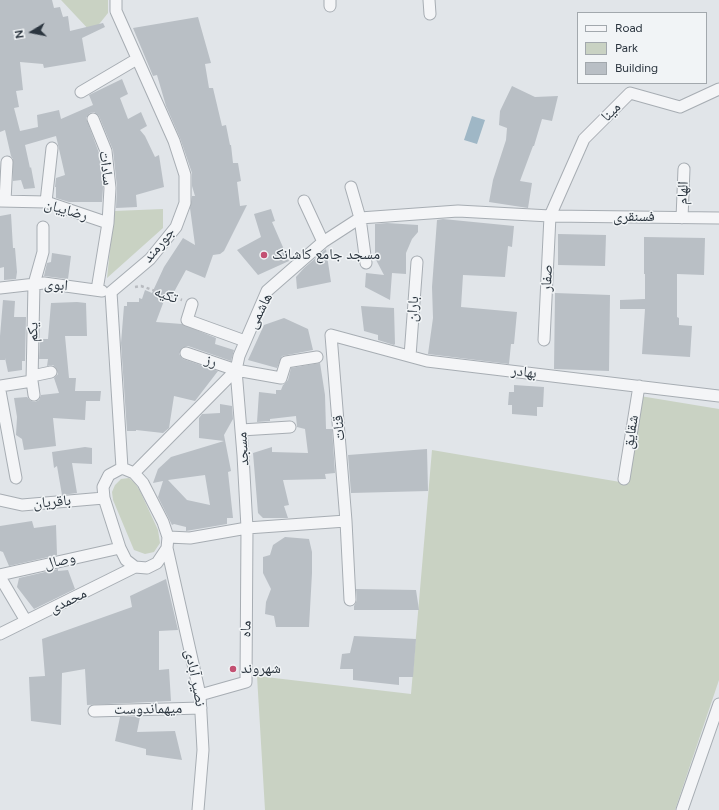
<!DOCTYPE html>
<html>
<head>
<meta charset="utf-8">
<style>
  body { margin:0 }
  #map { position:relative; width:719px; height:810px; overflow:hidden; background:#e1e5e9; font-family:Figtree,sans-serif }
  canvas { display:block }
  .legend { position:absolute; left:577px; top:12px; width:130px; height:72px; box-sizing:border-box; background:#f1f4f6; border:1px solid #a2a8ad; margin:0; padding:5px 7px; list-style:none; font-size:12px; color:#2b353f }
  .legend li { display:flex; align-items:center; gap:8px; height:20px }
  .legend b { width:20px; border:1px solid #a2a8ad }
  .north { position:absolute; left:12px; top:12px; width:40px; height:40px; -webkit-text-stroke:3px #f1f4f6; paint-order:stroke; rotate:260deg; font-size:11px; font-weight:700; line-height:16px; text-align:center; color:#2b353f }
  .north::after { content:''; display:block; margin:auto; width:14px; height:18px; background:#2b353f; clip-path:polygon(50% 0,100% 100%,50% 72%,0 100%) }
</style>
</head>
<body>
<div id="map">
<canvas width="719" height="810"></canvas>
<ul class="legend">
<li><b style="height:5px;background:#f4f5f7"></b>Road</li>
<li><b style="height:11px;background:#c9d2c3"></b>Park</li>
<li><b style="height:11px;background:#b9bfc5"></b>Building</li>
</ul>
<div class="north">N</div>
</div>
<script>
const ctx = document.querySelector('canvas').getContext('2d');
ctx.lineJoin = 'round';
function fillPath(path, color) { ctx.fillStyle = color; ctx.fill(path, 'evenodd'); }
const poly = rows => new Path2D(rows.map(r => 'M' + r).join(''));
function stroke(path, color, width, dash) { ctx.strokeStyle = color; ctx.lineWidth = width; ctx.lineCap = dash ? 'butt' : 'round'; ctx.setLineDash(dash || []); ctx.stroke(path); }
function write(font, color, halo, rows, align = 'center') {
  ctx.font = font + ' Figtree,"Noto Naskh Arabic",sans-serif'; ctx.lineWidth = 3; ctx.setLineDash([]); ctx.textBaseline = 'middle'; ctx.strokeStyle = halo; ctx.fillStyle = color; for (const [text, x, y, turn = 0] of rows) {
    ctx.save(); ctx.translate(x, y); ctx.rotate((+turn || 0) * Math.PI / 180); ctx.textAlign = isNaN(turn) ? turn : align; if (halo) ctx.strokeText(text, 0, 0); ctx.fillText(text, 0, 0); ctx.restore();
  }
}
const green = poly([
  [61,0,108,0,108,13,92,33],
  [163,209,163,228,107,278,114,211],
  [640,396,719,409,719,680,675,810,265,810,257,676,411,694,432,450,626,483],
  [129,478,135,483,140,491,158,530,160,543,154,552,145,554,134,550,113,500,112,492,115,485,121,479]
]);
const water = poly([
  [472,116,485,120,477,144,464,140]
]);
const building = poly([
  [0,0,52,0,54,8,60,7,63,17,68,16,70,31,103,23,105,27,82,38,86,61,44,68,43,64,20,62,23,90,16,91,19,107,14,108,20,131,38,127,37,115,59,110,61,119,93,105,89,95,122,79,128,94,120,98,128,119,141,112,147,126,140,130,145,136,155,157,159,155,164,187,136,195,137,207,116,208,117,187,113,150,99,116,94,112,90,113,86,118,99,153,103,188,102,202,69,202,56,198,56,187,55,187,56,178,65,175,56,136,25,145,30,168,31,167,35,188,24,189,21,180,13,181,13,159,11,156,5,130,0,132],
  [198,17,211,63,205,64,209,88,213,88,222,126,226,125,230,145,231,145,233,163,238,163,241,181,237,182,240,206,247,205,224,251,220,254,213,255,205,278,186,270,174,292,168,290,156,322,182,324,216,338,215,344,234,350,231,361,188,346,182,348,179,354,183,359,218,371,195,401,174,396,169,428,163,433,136,430,136,431,127,431,121,343,124,306,127,306,127,302,139,302,139,298,142,299,145,290,152,293,164,267,183,238,195,245,190,208,192,196,195,196,192,186,192,173,180,138,166,106,157,75,153,76,133,28],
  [512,86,535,97,558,96,552,121,542,119,534,146,533,146,520,181,532,183,528,208,489,202,493,180,506,140,507,128,499,125,500,111],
  [271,209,275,221,272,222,289,261,258,275,237,250,261,237,254,214],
  [11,214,13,248,15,248,17,272,16,279,4,280,4,267,0,268,0,216],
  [443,219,514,226,512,247,508,246,505,277,463,275,461,307,517,312,514,344,511,344,509,364,428,354,433,318,432,287,437,220],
  [387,223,418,225,418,232,412,239,406,253,406,274,392,273,390,300,365,287,366,273,384,275,375,258,375,224],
  [558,234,606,235,605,266,558,265],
  [644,237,705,238,704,275,677,274,677,317,679,318,679,325,692,326,690,357,642,354,645,309,620,309,620,300,645,299,645,274,644,274],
  [326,249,331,282,297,289,296,277,304,268],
  [52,253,71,256,68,279,44,276,47,263,51,262],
  [555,293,610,295,609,371,554,369],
  [3,300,15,301,14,317,26,317,25,361,22,361,22,370,8,372,5,358,5,360,0,360,0,336],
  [77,302,86,303,87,336,65,336,69,378,76,378,75,391,101,391,100,401,86,401,85,420,53,418,56,446,24,450,22,439,16,435,17,417,14,398,27,397,31,401,35,402,39,400,41,395,59,393,54,378,58,374,56,368,53,365,47,366,48,359,39,359,40,339,48,339,51,303],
  [361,306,394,308,395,344,394,345,378,340,378,335,364,331],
  [284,318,308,329,313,350,282,356,277,368,248,360,264,325],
  [320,363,325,395,326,429,332,429,335,473,325,474,326,479,283,480,289,505,284,506,288,518,263,518,258,513,253,453,272,447,272,452,308,453,305,429,297,427,296,416,270,419,270,421,257,422,259,392,276,394,276,390,281,390,283,385,288,380,291,368],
  [514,385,544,387,543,407,537,407,537,416,512,414,512,405,508,405,509,392,514,392],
  [220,404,232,406,233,419,224,435,231,471,228,472,233,518,227,518,227,524,186,531,186,527,174,524,172,525,158,497,163,481,153,483,158,469,171,457,224,441,199,438,199,418,202,414,220,413],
  [205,475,210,505,187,500,168,480],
  [85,447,92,448,92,464,72,463,77,493,62,495,57,466,54,468,52,452],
  [427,449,428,491,351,493,348,455],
  [32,521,34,528,56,525,57,555,9,566,3,552,0,551,0,526],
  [285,537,309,539,312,552,312,573,309,627,276,627,274,616,265,614,266,602,271,589,263,573,263,557,270,555,273,545],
  [58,569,58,571,68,570,75,589,34,609,17,587,19,578],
  [166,579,178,630,159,631,159,670,169,669,171,701,87,705,85,669,62,673,61,725,31,721,29,677,45,676,42,639,132,607,130,596],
  [356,589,416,590,419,610,354,610,354,606,357,600],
  [354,636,416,639,413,677,399,677,399,685,353,680,353,669,340,669,342,654,350,653],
  [120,717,140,717,137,732,175,731,182,760,146,755,146,749,115,741]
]);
const path = poly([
  [135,287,141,286,182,300]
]);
const minor = poly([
  [116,0,116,11,174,141,185,175,185,203,176,227,150,259,111,292,122,468],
  [330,0,330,6],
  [429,0,430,14],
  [81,92,137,59],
  [93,119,106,151,110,188,108,223,97,290],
  [351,187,360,218,366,263],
  [0,201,46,202,108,223],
  [5,201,7,162],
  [304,201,323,242],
  [46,202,52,148],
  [682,218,684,169],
  [0,288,44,283,102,291],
  [192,304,187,320,245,341],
  [544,340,550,216,584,139,630,93,680,107,719,89],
  [186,353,236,370,281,378,286,362,317,357],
  [410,356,417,262],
  [32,376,51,372],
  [0,386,32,381],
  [0,391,16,478],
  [34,395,32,381,34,284,43,252,43,227],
  [241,430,290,427],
  [122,468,134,473,143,483,163,522,168,537,167,548,157,563,147,568,135,567,126,560,120,548,104,498,103,487,109,475,122,468],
  [134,473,236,370,239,356,267,291,323,242,360,218,458,211,550,216,719,218],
  [624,479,639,386],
  [0,500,22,505,104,498],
  [346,521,350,600],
  [168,537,190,538,247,528,346,521,331,335,427,361,719,396],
  [167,548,200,695,203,750,198,810],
  [0,575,120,548],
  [0,577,26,621],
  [0,634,135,567],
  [200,695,246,682,247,528,243,455,236,370],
  [94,711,201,708],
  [682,810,719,704]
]);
const markers = [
  [264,255,4,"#c35072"],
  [233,669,4,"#c35072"]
];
const streetNames = [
  ["مینا",611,112,-45],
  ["سادات",106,168,83],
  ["الهام",683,193,-88],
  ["رضاییان",66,210,16],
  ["فسنقری",634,217],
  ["جورمند",159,245,-50],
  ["صفار",547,278,-87],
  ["ابوی",56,285,5],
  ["تکیه",166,295,20],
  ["باران",413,309,-86],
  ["هاشمی",260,311,-63],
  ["یکم",33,332,-89],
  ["رز",211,361,19],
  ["بهادر",524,372,7],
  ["قنات",339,428,-95],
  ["شقایق",631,432,-81],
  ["مسجد",243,449,-94],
  ["باقریان",52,502,-5],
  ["وصال",60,561,-13],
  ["محمدی",68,601,-26],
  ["ماه",246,629,-89],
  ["نصیر آبادی",195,678,79],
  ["میهماندوست",148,709,-1]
];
const poiNames = [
  ["مسجد جامع کاشانک",272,255],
  ["شهروند",241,669]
];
fillPath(green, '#c9d2c3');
fillPath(water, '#9fb7c6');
fillPath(building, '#b9bfc5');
stroke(minor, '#a7adb3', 13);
stroke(path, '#b8bbc0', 2.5, [3, 3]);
stroke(minor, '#f4f5f7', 11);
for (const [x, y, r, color] of markers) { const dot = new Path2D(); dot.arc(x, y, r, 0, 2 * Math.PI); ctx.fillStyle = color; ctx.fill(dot); stroke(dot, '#f1f4f6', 1.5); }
write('15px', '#2b353f', '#f1f4f6', streetNames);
write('15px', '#2b353f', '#f1f4f6', poiNames, 'left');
</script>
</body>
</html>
